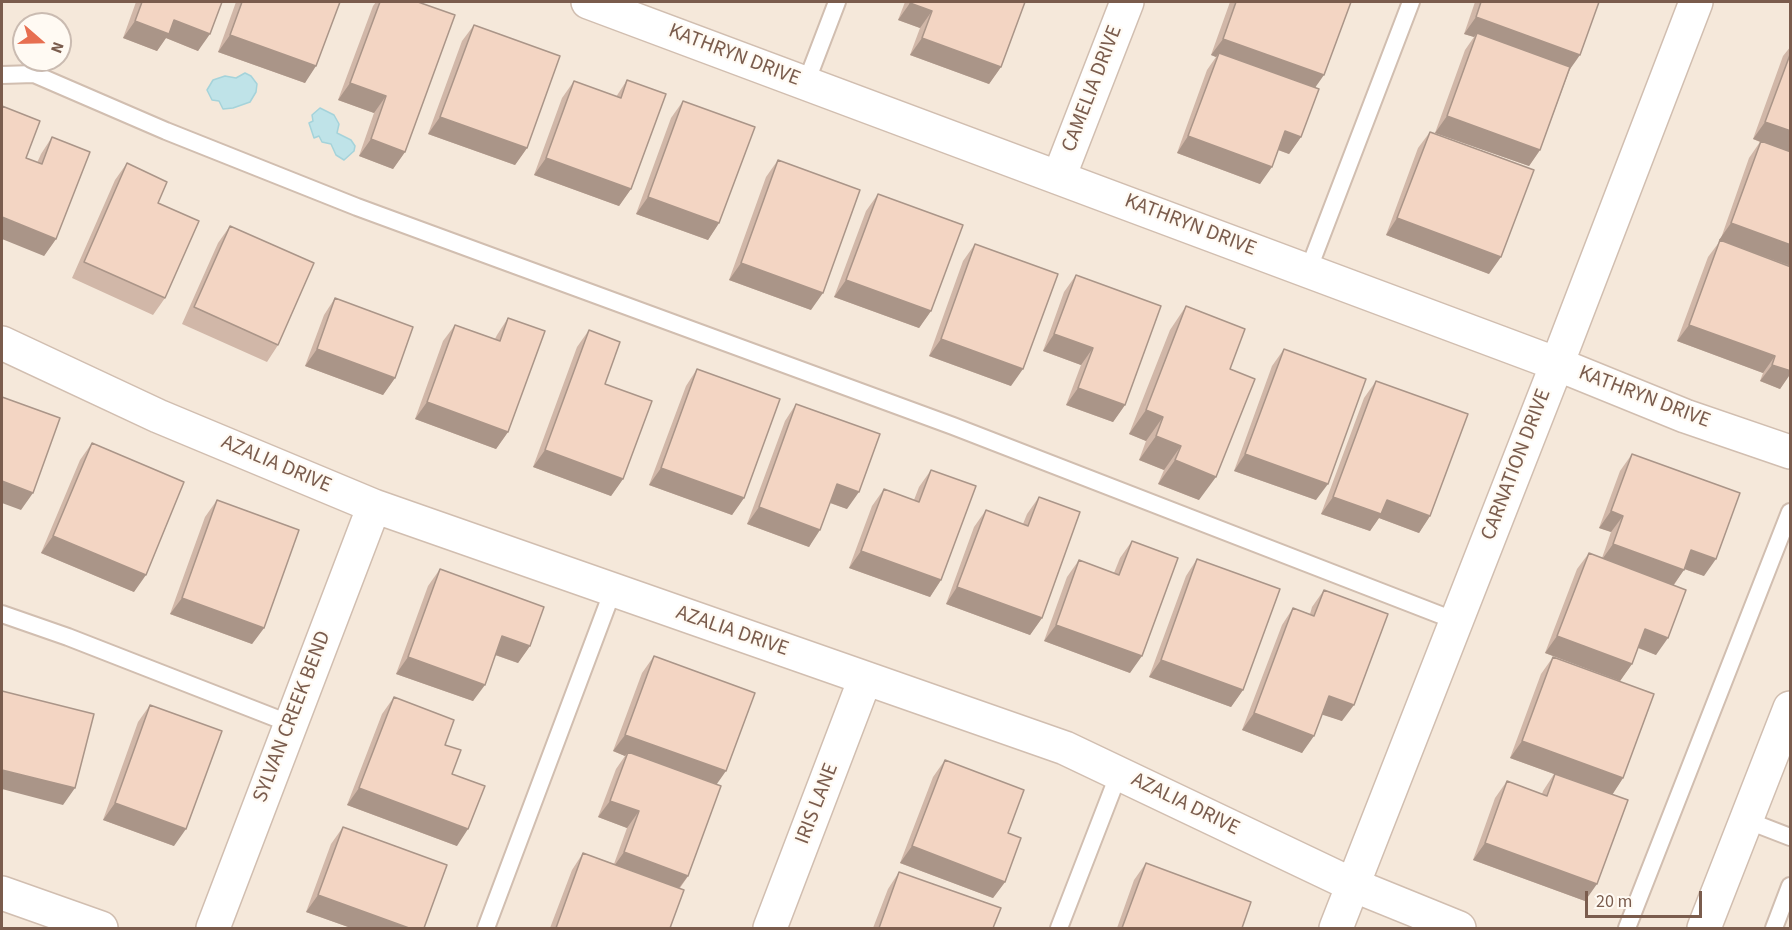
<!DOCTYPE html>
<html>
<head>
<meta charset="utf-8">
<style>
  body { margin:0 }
  #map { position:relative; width:1792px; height:930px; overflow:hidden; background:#fdf6ec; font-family:"Source Sans 3",sans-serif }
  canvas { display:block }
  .frame { position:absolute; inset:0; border:3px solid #7a5c4d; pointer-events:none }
  .north { position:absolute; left:12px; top:12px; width:60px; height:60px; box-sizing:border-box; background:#fffaf3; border:2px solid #cabbb1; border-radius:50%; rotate:110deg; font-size:16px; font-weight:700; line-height:24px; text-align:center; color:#7a5c4d }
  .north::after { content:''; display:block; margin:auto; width:21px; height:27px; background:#e76f51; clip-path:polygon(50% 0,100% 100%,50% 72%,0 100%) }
  .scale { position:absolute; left:1585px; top:891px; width:117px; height:27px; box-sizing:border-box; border:3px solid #7a5c4d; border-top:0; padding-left:8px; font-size:18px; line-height:21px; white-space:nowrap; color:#7a5c4d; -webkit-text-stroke:4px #fffaf3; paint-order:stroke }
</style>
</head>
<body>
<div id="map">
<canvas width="1792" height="930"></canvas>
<div class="frame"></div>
<div class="north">N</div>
<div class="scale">20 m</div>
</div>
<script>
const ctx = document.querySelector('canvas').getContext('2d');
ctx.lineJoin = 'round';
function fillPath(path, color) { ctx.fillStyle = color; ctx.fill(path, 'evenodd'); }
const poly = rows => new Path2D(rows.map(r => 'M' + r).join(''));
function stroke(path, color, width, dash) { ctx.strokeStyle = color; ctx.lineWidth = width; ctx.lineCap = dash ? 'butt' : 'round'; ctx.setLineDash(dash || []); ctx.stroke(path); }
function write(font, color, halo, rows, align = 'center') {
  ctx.font = font + ' "Source Sans 3",sans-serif'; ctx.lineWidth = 4.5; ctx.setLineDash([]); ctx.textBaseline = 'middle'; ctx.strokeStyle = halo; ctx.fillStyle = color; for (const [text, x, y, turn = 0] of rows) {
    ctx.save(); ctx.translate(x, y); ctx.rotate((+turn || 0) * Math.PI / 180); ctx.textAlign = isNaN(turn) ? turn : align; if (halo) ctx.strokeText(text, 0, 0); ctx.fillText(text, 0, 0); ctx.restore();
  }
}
const residential = poly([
  [2,2,1790,2,1790,928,2,928],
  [24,24,60,24,60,60,24,60]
]);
const water = poly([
  [245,73,251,76,257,84,256,92,250,102,233,108,223,109,219,101,212,100,207,90,213,80,225,76,236,78,245,73],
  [320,108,334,115,339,124,337,133,351,140,355,146,354,151,344,160,336,155,331,144,322,142,319,136,314,138,309,123,313,121,312,115,320,108]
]);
const lane = poly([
  [2,75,34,74,166,131,357,207,953,426,1456,621],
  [806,83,837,2],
  [1308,271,1411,2],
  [2,614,68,637,291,724],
  [1746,820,1790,837],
  [486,928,613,590],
  [1059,928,1119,773],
  [1627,928,1790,512],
  [1774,928,1790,886]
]);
const street = poly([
  [588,2,1557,364,1685,416,1790,452],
  [1059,177,1127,2],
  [2,343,158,416,374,506,1065,748,1353,885,1459,928],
  [2,893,101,928],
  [213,928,374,506],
  [770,928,865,679],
  [1336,928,1557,364,1696,2],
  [1704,928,1790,708]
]);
const wall = poly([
  [136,2,222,2,198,51,166,38,157,51,123,38],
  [236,2,340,2,305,83,218,52],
  [376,2,418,2,405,152,393,169,359,156,374,113,338,100,373,6],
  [905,2,1025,2,1001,67,989,84,910,55,920,28,898,20],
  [1230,2,1351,2,1315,88,1301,137,1289,154,1278,150,1260,184,1177,153,1207,70,1216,57,1211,55],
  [1475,2,1599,2,1570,69,1540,150,1529,166,1435,133,1465,50,1474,37,1464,34],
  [474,25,527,148,515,165,428,134,462,41],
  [1791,46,1791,373,1780,389,1760,381,1763,373,1677,341,1708,257,1720,241,1749,158,1760,142,1753,139,1783,56],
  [627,80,631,189,619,206,534,175,562,98,574,81,616,97],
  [683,101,719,223,708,240,636,214,671,118],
  [1430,132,1489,274,1386,235,1418,148],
  [52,137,56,239,44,256,26,158,37,163,41,154],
  [778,160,811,310,729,280,766,177],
  [127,163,158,203,165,298,153,315,72,278,115,180],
  [878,194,931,311,919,328,834,297,866,211],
  [230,226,278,345,267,362,182,324,218,243],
  [975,244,1011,386,929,356,963,261],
  [1076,275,1125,405,1113,422,1066,405,1081,365,1043,351,1064,292],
  [335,298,395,378,383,395,305,366,324,315],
  [1186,306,1230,369,1199,500,1158,484,1164,470,1139,460,1146,441,1129,434,1170,330],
  [508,318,508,432,496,449,415,419,443,341,455,325,495,339,497,335],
  [589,330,605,384,623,479,611,496,533,467,577,347],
  [1284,349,1316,500,1234,471,1272,366],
  [697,369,744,498,732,515,649,485,686,386],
  [1376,381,1430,516,1419,533,1379,518,1370,531,1321,514,1364,398],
  [796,404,847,509,830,503,809,547,747,524,785,421],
  [92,443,134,592,41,553,80,460],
  [1632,454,1704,576,1684,569,1674,585,1656,655,1638,648,1632,664,1620,681,1545,653,1577,569,1589,553,1602,558,1611,532,1599,528,1620,471],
  [931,470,941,580,930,597,849,568,872,506,884,489,914,500,919,487],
  [1039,497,1042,618,1030,635,946,604,974,527,986,510,1023,524,1027,514],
  [217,500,264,628,252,644,170,614,205,517],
  [1132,541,1130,673,1044,641,1067,577,1079,560,1114,573,1120,558],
  [1197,559,1243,690,1231,707,1149,677,1186,576],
  [440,569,530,646,518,663,495,655,473,701,396,674,428,586],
  [1324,590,1342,721,1322,714,1302,753,1242,730,1282,625,1293,608,1310,614,1312,607],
  [654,656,717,785,688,876,680,888,670,928,550,928,572,870,583,853,614,864,627,828,598,817,616,769,625,756,613,751,642,673],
  [1553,657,1623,778,1612,795,1585,901,1473,860,1495,798,1507,781,1542,794,1543,791,1554,774,1510,758,1541,674],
  [394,697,445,745,452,774,457,846,347,805,382,714],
  [150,705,174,846,103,820,138,722],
  [945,760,1008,833,1005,882,993,898,900,863,933,777],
  [343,827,424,928,351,928,306,912,331,844],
  [1146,863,1242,928,1117,928,1134,880],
  [899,872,993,928,873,928,888,889]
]);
const shadedWall = poly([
  [910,3,932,11,920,28,898,20],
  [1476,17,1580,55,1568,72,1477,33,1474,37,1464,34],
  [174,20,210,34,198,51,166,38,157,51,123,38,135,21],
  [230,35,316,66,305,83,218,52],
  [922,38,1001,67,989,84,910,55],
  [1223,39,1324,75,1312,92,1219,53,1216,57,1211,55],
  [350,83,386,96,374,113,338,100],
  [1447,116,1540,150,1529,166,1435,133],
  [440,117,527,148,515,165,428,134],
  [1765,122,1791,131,1791,153,1753,139],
  [1285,131,1301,137,1289,154,1273,148],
  [1188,136,1272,167,1260,184,1177,153],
  [371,139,405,152,393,169,359,156],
  [546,158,631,189,619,206,534,175],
  [648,197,719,223,708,240,636,214],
  [2,217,56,239,44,256,2,239],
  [1397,218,1501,257,1489,274,1386,235],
  [1731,223,1791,245,1791,266,1719,240],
  [741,263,823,293,811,310,729,280],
  [846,280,931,311,919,328,834,297],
  [1689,325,1775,356,1763,373,1677,341],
  [1054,334,1093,348,1081,365,1043,351],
  [941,339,1023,369,1011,386,929,356],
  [317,349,395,378,383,395,305,366],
  [1772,365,1791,371,1791,373,1780,389,1760,381],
  [1078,388,1125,405,1113,422,1066,405],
  [427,402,508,432,496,449,415,419],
  [1146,410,1163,417,1146,441,1129,434],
  [1156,436,1181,446,1164,470,1139,460],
  [545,450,623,479,611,496,533,467],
  [1245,454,1328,484,1316,500,1234,471],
  [1175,460,1216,477,1199,500,1158,484],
  [661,468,744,498,732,515,649,485],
  [2,481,33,493,21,510,2,503],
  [837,484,859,492,847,509,825,501],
  [1333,497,1387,500,1430,516,1419,533,1379,518,1370,531,1321,514],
  [759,507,820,530,809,547,747,524],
  [1611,511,1623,516,1611,532,1599,528],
  [53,536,146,575,134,592,41,553],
  [1613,544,1684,570,1672,587,1601,561],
  [1691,550,1716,559,1704,576,1679,567],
  [861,551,941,580,930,597,849,568],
  [957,587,1042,618,1030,635,946,604],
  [182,598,264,628,252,644,170,614],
  [1056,625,1142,656,1130,673,1044,641],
  [1645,629,1668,638,1656,655,1634,646],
  [502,636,530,646,518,663,490,653],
  [1557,636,1632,664,1620,681,1545,653],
  [408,657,485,685,473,701,396,674],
  [1161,660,1243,690,1231,707,1149,677],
  [1329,696,1354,705,1342,721,1317,713],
  [1254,713,1314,736,1302,753,1242,730],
  [625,735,726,771,714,788,628,752,625,756,613,751],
  [1522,741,1623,778,1612,795,1510,758],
  [2,770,75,788,63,805,2,789],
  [359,788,468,829,457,846,347,805],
  [610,801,639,811,627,828,598,817],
  [115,803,186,829,174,846,103,820],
  [1485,843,1597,884,1585,901,1473,860],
  [912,846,1005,882,993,898,900,863],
  [624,852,688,876,676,892,612,869],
  [318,895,409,928,351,928,306,912]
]);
const building = poly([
  [142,2,222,2,210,34,174,20,169,34,135,21,142,2],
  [242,2,340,2,316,66,230,35,242,2],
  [380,2,418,2,455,15,405,152,371,139,386,96,350,83,380,2],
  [911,2,1025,2,1001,67,922,38,932,11,910,3,911,2],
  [1236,2,1351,2,1324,75,1223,39,1236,2],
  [1481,2,1599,2,1580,55,1476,17,1481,2],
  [474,25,560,56,527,148,440,117,474,25],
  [1477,33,1570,67,1540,150,1447,116,1477,33],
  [1791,52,1791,131,1765,122,1791,52],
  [1219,53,1319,89,1301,137,1285,131,1272,167,1188,136,1219,53],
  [627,80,666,94,631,189,546,158,574,81,621,98,627,80],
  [683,101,755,127,719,223,648,197,683,101],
  [2,106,40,121,26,158,42,164,52,137,90,152,56,239,2,217,2,106],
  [1430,132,1534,170,1501,257,1397,218,1430,132],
  [1761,141,1791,152,1791,245,1731,223,1761,141],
  [778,160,860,190,823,293,741,263,778,160],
  [127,163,167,182,158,203,199,221,165,298,84,262,127,163],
  [878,194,963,225,931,311,846,280,878,194],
  [230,226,314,263,278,345,194,307,230,226],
  [1720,240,1791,267,1791,371,1772,365,1775,356,1689,325,1720,240],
  [975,244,1058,274,1023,369,941,339,975,244],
  [1076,275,1161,306,1125,405,1078,388,1093,348,1054,334,1076,275],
  [335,298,413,327,395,378,317,349,335,298],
  [1186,306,1245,329,1230,369,1255,379,1216,477,1175,460,1181,446,1156,436,1163,417,1146,410,1186,306],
  [508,318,545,331,508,432,427,402,455,325,500,341,508,318],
  [589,330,620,342,605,384,652,401,623,479,545,450,589,330],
  [1284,349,1366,379,1328,484,1245,454,1284,349],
  [697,369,780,399,744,498,661,468,697,369],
  [1376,381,1468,414,1430,516,1387,500,1381,514,1333,497,1376,381],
  [2,397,60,418,33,493,2,481,2,397],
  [796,404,880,434,859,492,837,484,820,530,759,507,796,404],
  [92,443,184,482,146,575,53,536,92,443],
  [1632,454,1740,493,1716,559,1691,550,1684,570,1613,544,1623,516,1611,511,1632,454],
  [931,470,976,486,941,580,861,551,884,489,919,502,931,470],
  [1039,497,1080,512,1042,618,957,587,986,510,1028,526,1039,497],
  [217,500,299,530,264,628,182,598,217,500],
  [1132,541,1178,558,1142,656,1056,625,1079,560,1119,575,1132,541],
  [1589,553,1686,590,1668,638,1645,629,1632,664,1557,636,1589,553],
  [1197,559,1280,589,1243,690,1161,660,1197,559],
  [440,569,544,607,530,646,502,636,485,685,408,657,440,569],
  [1324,590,1388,614,1354,705,1329,696,1314,736,1254,713,1293,608,1314,616,1324,590],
  [654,656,755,693,726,771,625,735,654,656],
  [1553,657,1654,694,1623,778,1522,741,1553,657],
  [2,691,94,714,75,788,2,770,2,691],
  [394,697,454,720,445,745,461,750,452,774,485,786,468,829,359,788,394,697],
  [150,705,222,731,186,829,115,803,150,705],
  [628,752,721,786,688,876,624,852,639,811,610,801,628,752],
  [945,760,1024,790,1008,833,1021,838,1005,882,912,846,945,760],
  [1555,774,1628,800,1597,884,1485,843,1507,781,1547,796,1555,774],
  [343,827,447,865,424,928,409,928,318,895,343,827],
  [583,853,684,890,670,928,556,928,583,853],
  [1146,863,1251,902,1242,928,1122,928,1146,863],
  [899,872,1001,908,993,928,879,928,899,872]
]);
const streetNames = [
  ["KATHRYN DRIVE",734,56,21],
  ["CAMELIA DRIVE",1093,89,-69],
  ["KATHRYN DRIVE",1190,226,21],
  ["KATHRYN DRIVE",1644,398,21],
  ["AZALIA DRIVE",276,465,23],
  ["CARNATION DRIVE",1517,465,-69],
  ["AZALIA DRIVE",732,632,19],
  ["SYLVAN CREEK BEND",293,717,-69],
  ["IRIS LANE",818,804,-69],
  ["AZALIA DRIVE",1185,805,26]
];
fillPath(residential, '#f5e8da');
fillPath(water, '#bfe3e8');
stroke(water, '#a5d3da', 1.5);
stroke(lane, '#d1beb0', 20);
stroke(street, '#d1beb0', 36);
stroke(lane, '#fff', 16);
stroke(street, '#fff', 33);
fillPath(wall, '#d1b7a8');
fillPath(shadedWall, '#aa9588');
fillPath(building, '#f3d5c3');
stroke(building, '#aa9588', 1.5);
write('21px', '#7a5c4d', '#fffaf3', streetNames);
</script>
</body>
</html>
